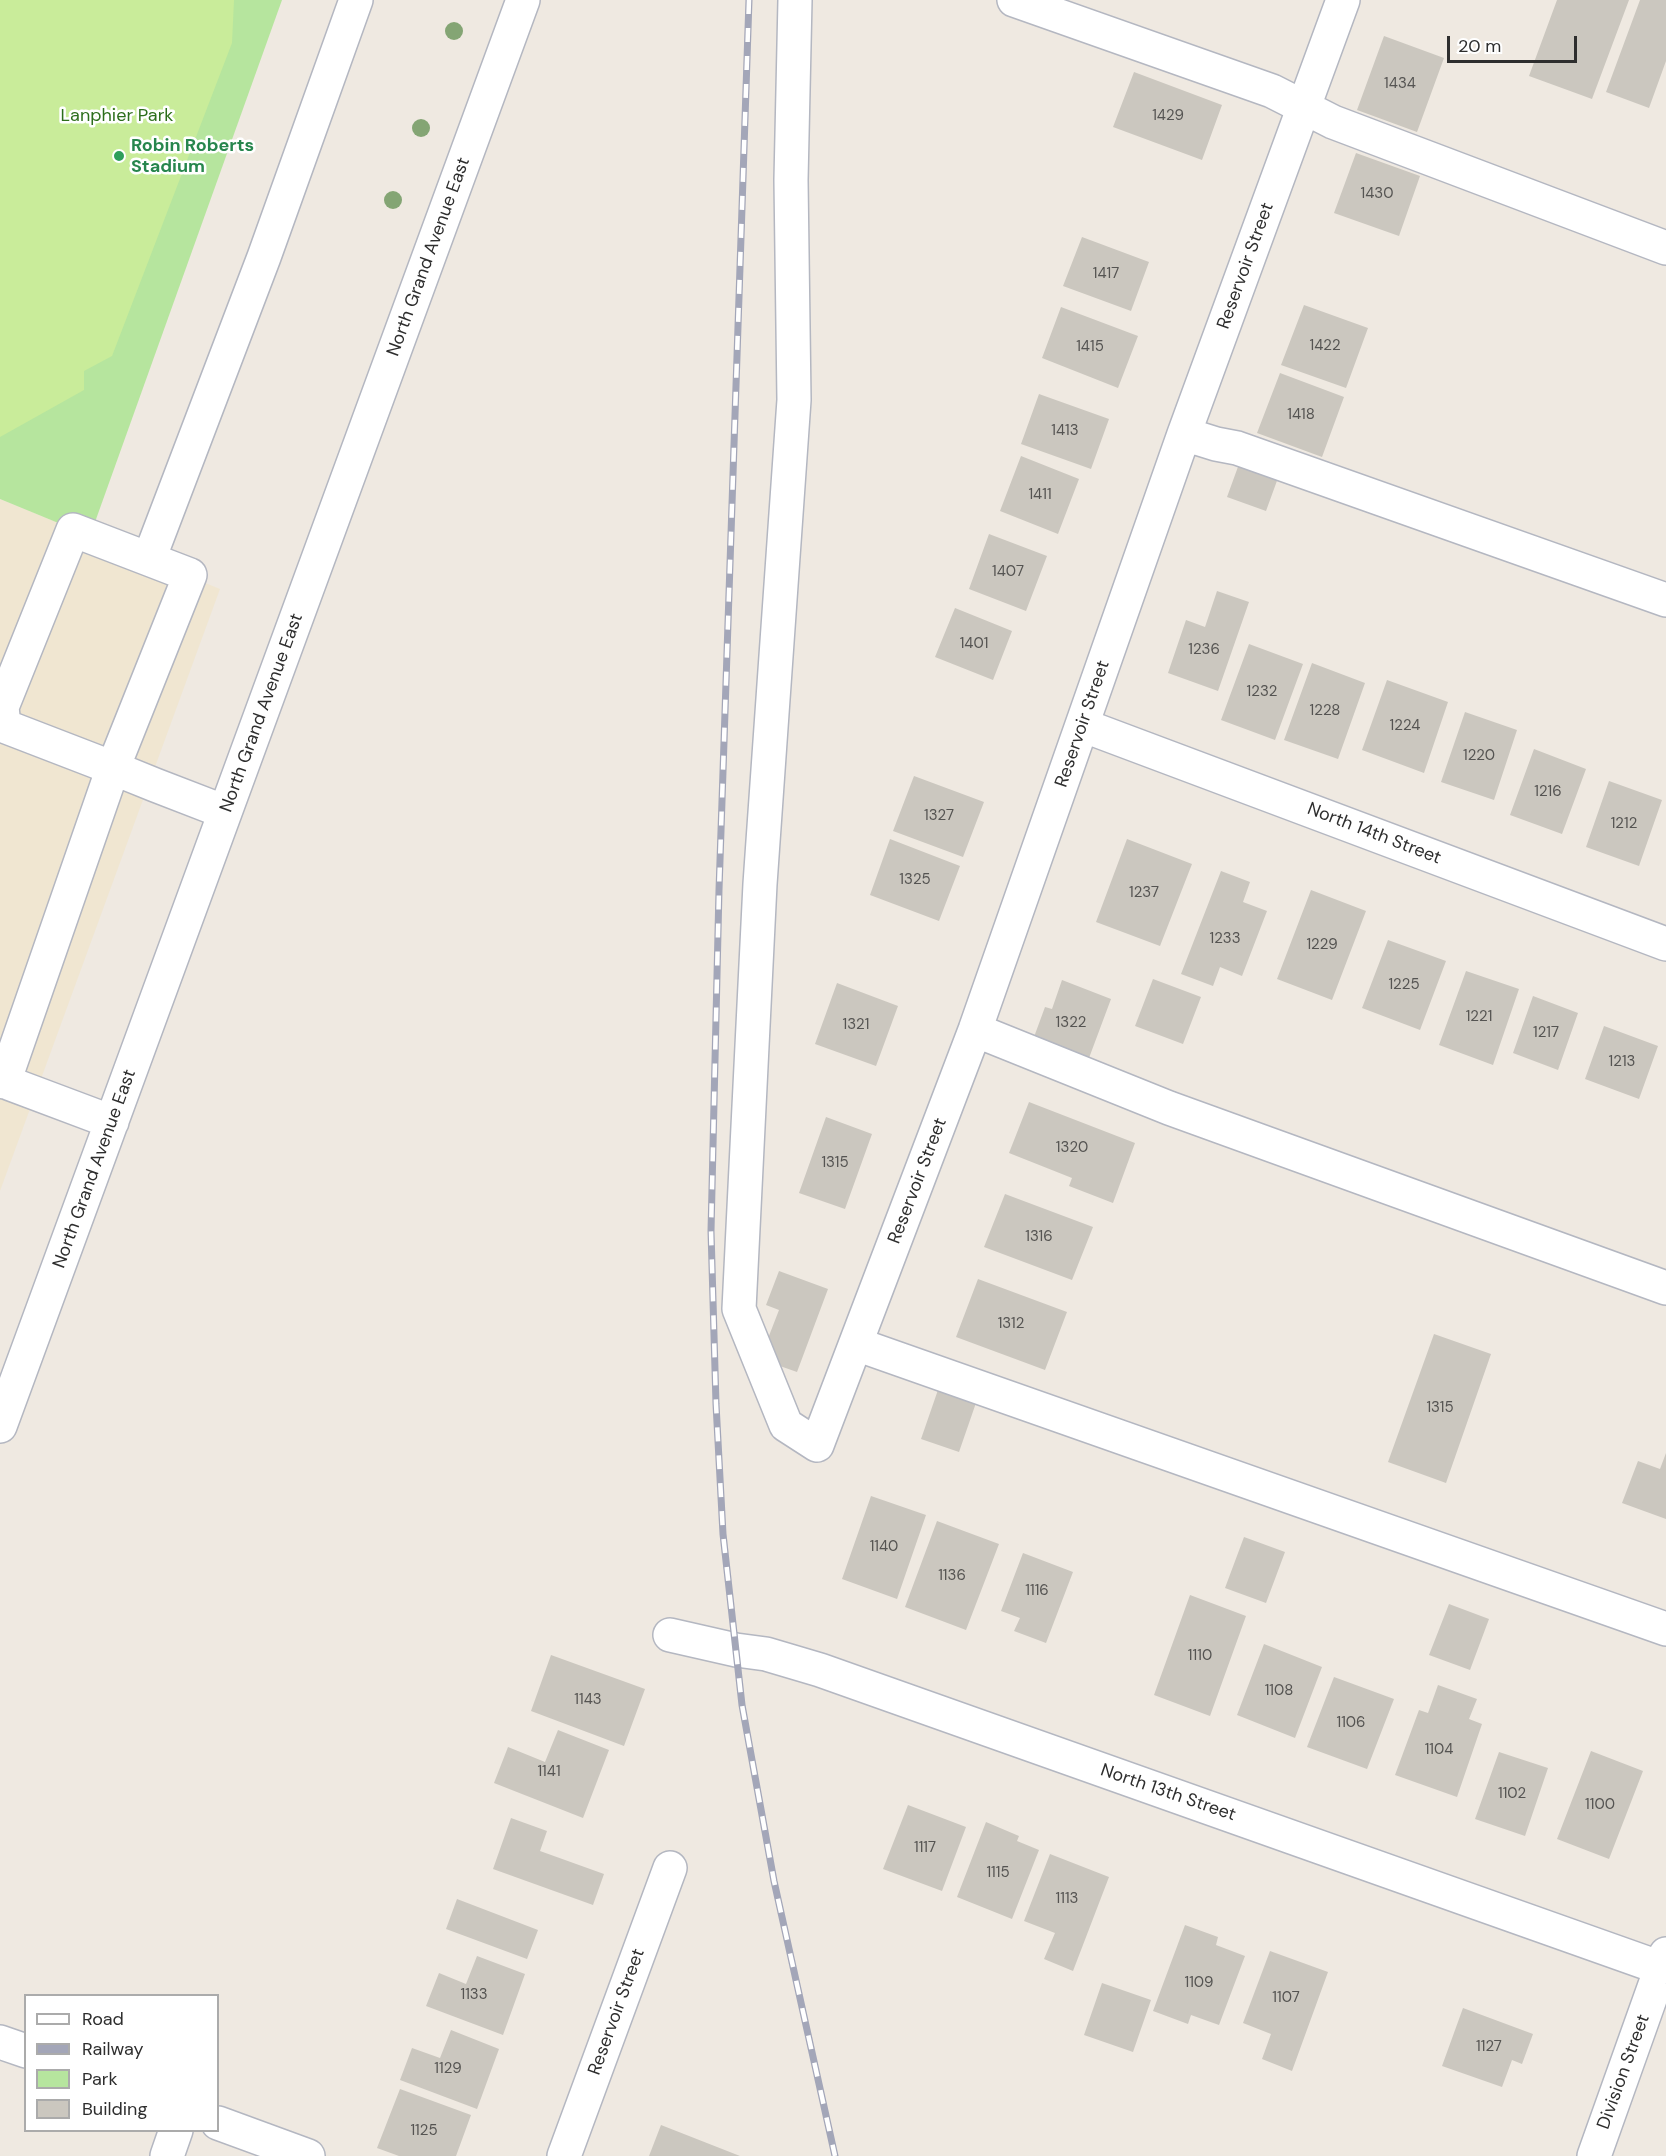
<!DOCTYPE html>
<html>
<head>
<meta charset="utf-8">
<style>
  body { margin:0 }
  #map { position:relative; width:1666px; height:2156px; overflow:hidden; background:#efe9e1; font-family:"DM Sans",sans-serif }
  canvas { display:block }
  .legend { position:absolute; left:24px; top:1994px; width:195px; height:138px; box-sizing:border-box; background:#fff; border:2px solid #ababab; margin:0; padding:8px 10px; list-style:none; font-size:18px; color:#2e2e2e }
  .legend li { display:flex; align-items:center; gap:12px; height:30px }
  .legend b { width:30px; border:2px solid #ababab }
  .scale { position:absolute; left:1447px; top:36px; width:130px; height:27px; box-sizing:border-box; border:3px solid #2e2e2e; border-top:0; padding-left:8px; font-size:18px; line-height:21px; white-space:nowrap; color:#2e2e2e; -webkit-text-stroke:4px #fff; paint-order:stroke }
</style>
</head>
<body>
<div id="map">
<canvas width="1666" height="2156"></canvas>
<ul class="legend">
<li><b style="height:8px;background:#fff"></b>Road</li>
<li><b style="height:8px;background:#a3a6b8"></b>Railway</li>
<li><b style="height:16px;background:#b6e59e"></b>Park</li>
<li><b style="height:16px;background:#cbc7bf"></b>Building</li>
</ul>
<div class="scale">20 m</div>
</div>
<script>
const ctx = document.querySelector('canvas').getContext('2d');
ctx.lineJoin = 'round';
function fillPath(path, color) { ctx.fillStyle = color; ctx.fill(path, 'evenodd'); }
const poly = rows => new Path2D(rows.map(r => 'M' + r).join(''));
function stroke(path, color, width, dash) { ctx.strokeStyle = color; ctx.lineWidth = width; ctx.lineCap = dash ? 'butt' : 'round'; ctx.setLineDash(dash || []); ctx.stroke(path); }
function write(font, color, halo, rows, align = 'center') {
  ctx.font = font + ' "DM Sans",sans-serif'; ctx.lineWidth = 5; ctx.setLineDash([]); ctx.textBaseline = 'middle'; ctx.strokeStyle = halo; ctx.fillStyle = color; for (const [text, x, y, turn = 0] of rows) {
    ctx.save(); ctx.translate(x, y); ctx.rotate((+turn || 0) * Math.PI / 180); ctx.textAlign = isNaN(turn) ? turn : align; if (halo) ctx.strokeText(text, 0, 0); ctx.fillText(text, 0, 0); ctx.restore();
  }
}
const education = poly([
  [0,499,220,589,0,1191]
]);
const green = poly([
  [0,0,282,0,90,536,0,499]
]);
const pitch = poly([
  [0,0,234,0,232,43,112,356,84,371,84,390,0,437]
]);
const building = poly([
  [1557,0,1629,0,1592,99,1529,76],
  [1640,0,1666,0,1666,61,1649,108,1606,92],
  [1384,36,1444,58,1417,132,1357,110],
  [1134,72,1222,105,1202,160,1113,127],
  [1356,153,1420,176,1399,236,1334,213],
  [1082,237,1149,262,1131,311,1063,286],
  [1304,305,1368,328,1346,388,1281,365],
  [1061,307,1138,336,1118,388,1042,358],
  [1280,373,1344,397,1322,457,1257,433],
  [1039,394,1109,419,1091,469,1021,444],
  [1021,456,1079,479,1058,534,1000,511],
  [1239,464,1278,478,1266,511,1227,497],
  [989,534,1047,556,1026,611,969,589],
  [1217,591,1249,602,1218,691,1168,673,1186,620,1205,627],
  [955,608,1012,631,993,680,935,657],
  [1249,644,1303,664,1275,740,1221,720],
  [1312,663,1365,683,1338,759,1284,740],
  [1387,680,1448,702,1424,773,1362,750],
  [1465,712,1517,730,1494,800,1441,782],
  [1534,749,1586,769,1562,834,1510,815],
  [914,776,984,802,963,857,893,831],
  [1609,781,1662,800,1639,866,1586,847],
  [890,839,960,866,939,921,870,895],
  [1127,839,1192,864,1160,946,1096,922],
  [1221,871,1250,882,1243,902,1267,911,1242,976,1220,967,1213,986,1181,974],
  [1311,890,1366,911,1332,1000,1277,979],
  [1388,940,1446,961,1420,1030,1362,1008],
  [1466,971,1519,989,1493,1065,1439,1045],
  [1153,979,1201,997,1183,1044,1135,1026],
  [1062,980,1111,999,1089,1058,1034,1037,1045,1007,1052,1009],
  [837,983,898,1006,876,1066,815,1044],
  [1533,996,1578,1013,1558,1070,1513,1053],
  [1604,1026,1658,1046,1639,1099,1585,1079],
  [1029,1102,1135,1143,1113,1203,1069,1186,1072,1178,1009,1153],
  [826,1117,872,1134,845,1209,799,1193],
  [1005,1194,1093,1227,1072,1280,984,1247],
  [779,1271,828,1289,797,1372,760,1359,779,1310,766,1305],
  [978,1279,1067,1312,1045,1370,956,1337],
  [1434,1334,1491,1354,1446,1483,1388,1462],
  [939,1387,977,1400,959,1452,921,1439],
  [1666,1453,1666,1519,1622,1503,1638,1461,1660,1469],
  [871,1496,926,1515,897,1599,842,1579],
  [937,1521,999,1544,966,1630,905,1607],
  [1244,1537,1285,1552,1266,1603,1225,1588],
  [1023,1553,1073,1572,1046,1643,1014,1631,1020,1618,1001,1611],
  [1190,1595,1246,1616,1210,1716,1154,1695],
  [1449,1604,1489,1619,1470,1670,1429,1655],
  [1264,1644,1322,1667,1295,1738,1237,1715],
  [551,1655,645,1689,624,1746,531,1711],
  [1334,1677,1394,1699,1367,1769,1307,1747],
  [1438,1685,1477,1699,1469,1719,1482,1724,1457,1797,1395,1775,1419,1710,1428,1713],
  [558,1730,609,1750,583,1818,494,1783,508,1747,545,1762],
  [1591,1751,1643,1771,1609,1859,1557,1839],
  [1499,1752,1548,1768,1525,1836,1475,1819],
  [908,1805,966,1827,942,1891,883,1869],
  [511,1818,547,1831,540,1851,604,1874,593,1905,493,1869],
  [986,1822,1019,1836,1017,1841,1039,1850,1012,1919,957,1897],
  [1050,1854,1109,1877,1073,1971,1044,1959,1055,1933,1024,1921],
  [457,1899,538,1930,527,1959,446,1929],
  [1185,1925,1218,1937,1216,1945,1245,1956,1219,2025,1191,2015,1188,2024,1153,2011],
  [1270,1951,1328,1972,1292,2071,1262,2059,1271,2034,1243,2023],
  [477,1956,525,1974,503,2035,426,2006,439,1973,466,1984],
  [1102,1983,1151,2000,1133,2052,1084,2035],
  [1463,2008,1533,2034,1522,2064,1512,2060,1502,2087,1442,2066],
  [451,2030,499,2049,477,2109,400,2080,412,2048,440,2058],
  [400,2089,471,2115,456,2156,399,2156,377,2148],
  [661,2125,740,2156,649,2156]
]);
const minor = poly([
  [795,0,791,180,794,400,760,884,739,1309,786,1425,817,1445,975,1030,1184,434,1343,0],
  [1014,0,1272,91,1333,122,1666,248],
  [1184,434,1216,444,1237,448,1666,600],
  [149,559,264,257,356,0],
  [1082,725,1666,944],
  [975,1030,1169,1108,1666,1288],
  [0,1080,112,1122],
  [4,1082,113,768,190,575,73,530,2,707,4,726,113,768,155,785,225,812],
  [856,1344,1666,1629],
  [0,1426,523,0],
  [670,1635,736,1650,766,1654,820,1670,1661,1968],
  [0,2042,26,2051],
  [218,2123,308,2156],
  [167,2156,176,2130],
  [564,2156,670,1868],
  [1594,2156,1666,1954]
]);
const rail = poly([
  [749,0,719,890,711,1231,716,1404,723,1534,742,1705,774,1881,835,2156]
]);
const trees = [
  [454,31],
  [421,128],
  [393,200]
];
const markers = [
  [119,156,6,"#2e9e5b"]
];
const numberNames = [
  ["1434",1400,84],
  ["1429",1168,116],
  ["1430",1377,194],
  ["1417",1106,274],
  ["1422",1325,346],
  ["1415",1090,347],
  ["1418",1301,415],
  ["1413",1065,431],
  ["1411",1040,495],
  ["1407",1008,572],
  ["1401",974,644],
  ["1236",1204,650],
  ["1232",1262,692],
  ["1228",1325,711],
  ["1224",1405,726],
  ["1220",1479,756],
  ["1216",1548,792],
  ["1327",939,816],
  ["1212",1624,824],
  ["1325",915,880],
  ["1237",1144,893],
  ["1233",1225,939],
  ["1229",1322,945],
  ["1225",1404,985],
  ["1221",1479,1017],
  ["1322",1071,1023],
  ["1321",856,1025],
  ["1217",1546,1033],
  ["1213",1622,1062],
  ["1320",1072,1148],
  ["1315",835,1163],
  ["1316",1039,1237],
  ["1312",1011,1324],
  ["1315",1440,1408],
  ["1140",884,1547],
  ["1136",952,1576],
  ["1116",1037,1591],
  ["1110",1200,1656],
  ["1108",1279,1691],
  ["1143",588,1700],
  ["1106",1351,1723],
  ["1104",1439,1750],
  ["1141",549,1772],
  ["1102",1512,1794],
  ["1100",1600,1805],
  ["1117",925,1848],
  ["1115",998,1873],
  ["1113",1067,1899],
  ["1109",1199,1983],
  ["1133",474,1995],
  ["1107",1286,1998],
  ["1127",1489,2047],
  ["1129",448,2069],
  ["1125",424,2131]
];
const parkNames = [
  ["Lanphier Park",117,116]
];
const leisureNames = [
  ["Robin Roberts",131,146],
  ["Stadium",131,167]
];
const streetNames = [
  ["North Grand Avenue East",429,257,-70],
  ["Reservoir Street",1246,266,-70],
  ["North Grand Avenue East",262,713,-70],
  ["Reservoir Street",1083,724,-71],
  ["North 14th Street",1374,834,21],
  ["North Grand Avenue East",95,1169,-70],
  ["Reservoir Street",918,1181,-69],
  ["North 13th Street",1168,1793,19],
  ["Reservoir Street",617,2012,-70],
  ["Division Street",1624,2072,-70]
];
fillPath(education, '#f0e6d1');
fillPath(green, '#b6e59e');
fillPath(pitch, '#c9ec9a');
fillPath(building, '#cbc7bf');
stroke(minor, '#b4b7c1', 36);
stroke(minor, '#fff', 33);
stroke(rail, '#a3a6b8', 7);
stroke(rail, '#fff', 4.5, [14]);
ctx.fillStyle = '#84a574';
for (const [x, y] of trees) { ctx.beginPath(); ctx.arc(x, y, 9, 0, 2 * Math.PI); ctx.fill(); }
for (const [x, y, r, color] of markers) { const dot = new Path2D(); dot.arc(x, y, r, 0, 2 * Math.PI); ctx.fillStyle = color; ctx.fill(dot); stroke(dot, '#fff', 2); }
write('15px', '#555452', null, numberNames);
write('18px', '#2c6e1b', '#fff', parkNames);
write('bold 18px', '#27864d', '#fff', leisureNames, 'left');
write('18px', '#2e2e2e', '#fff', streetNames);
</script>
</body>
</html>
